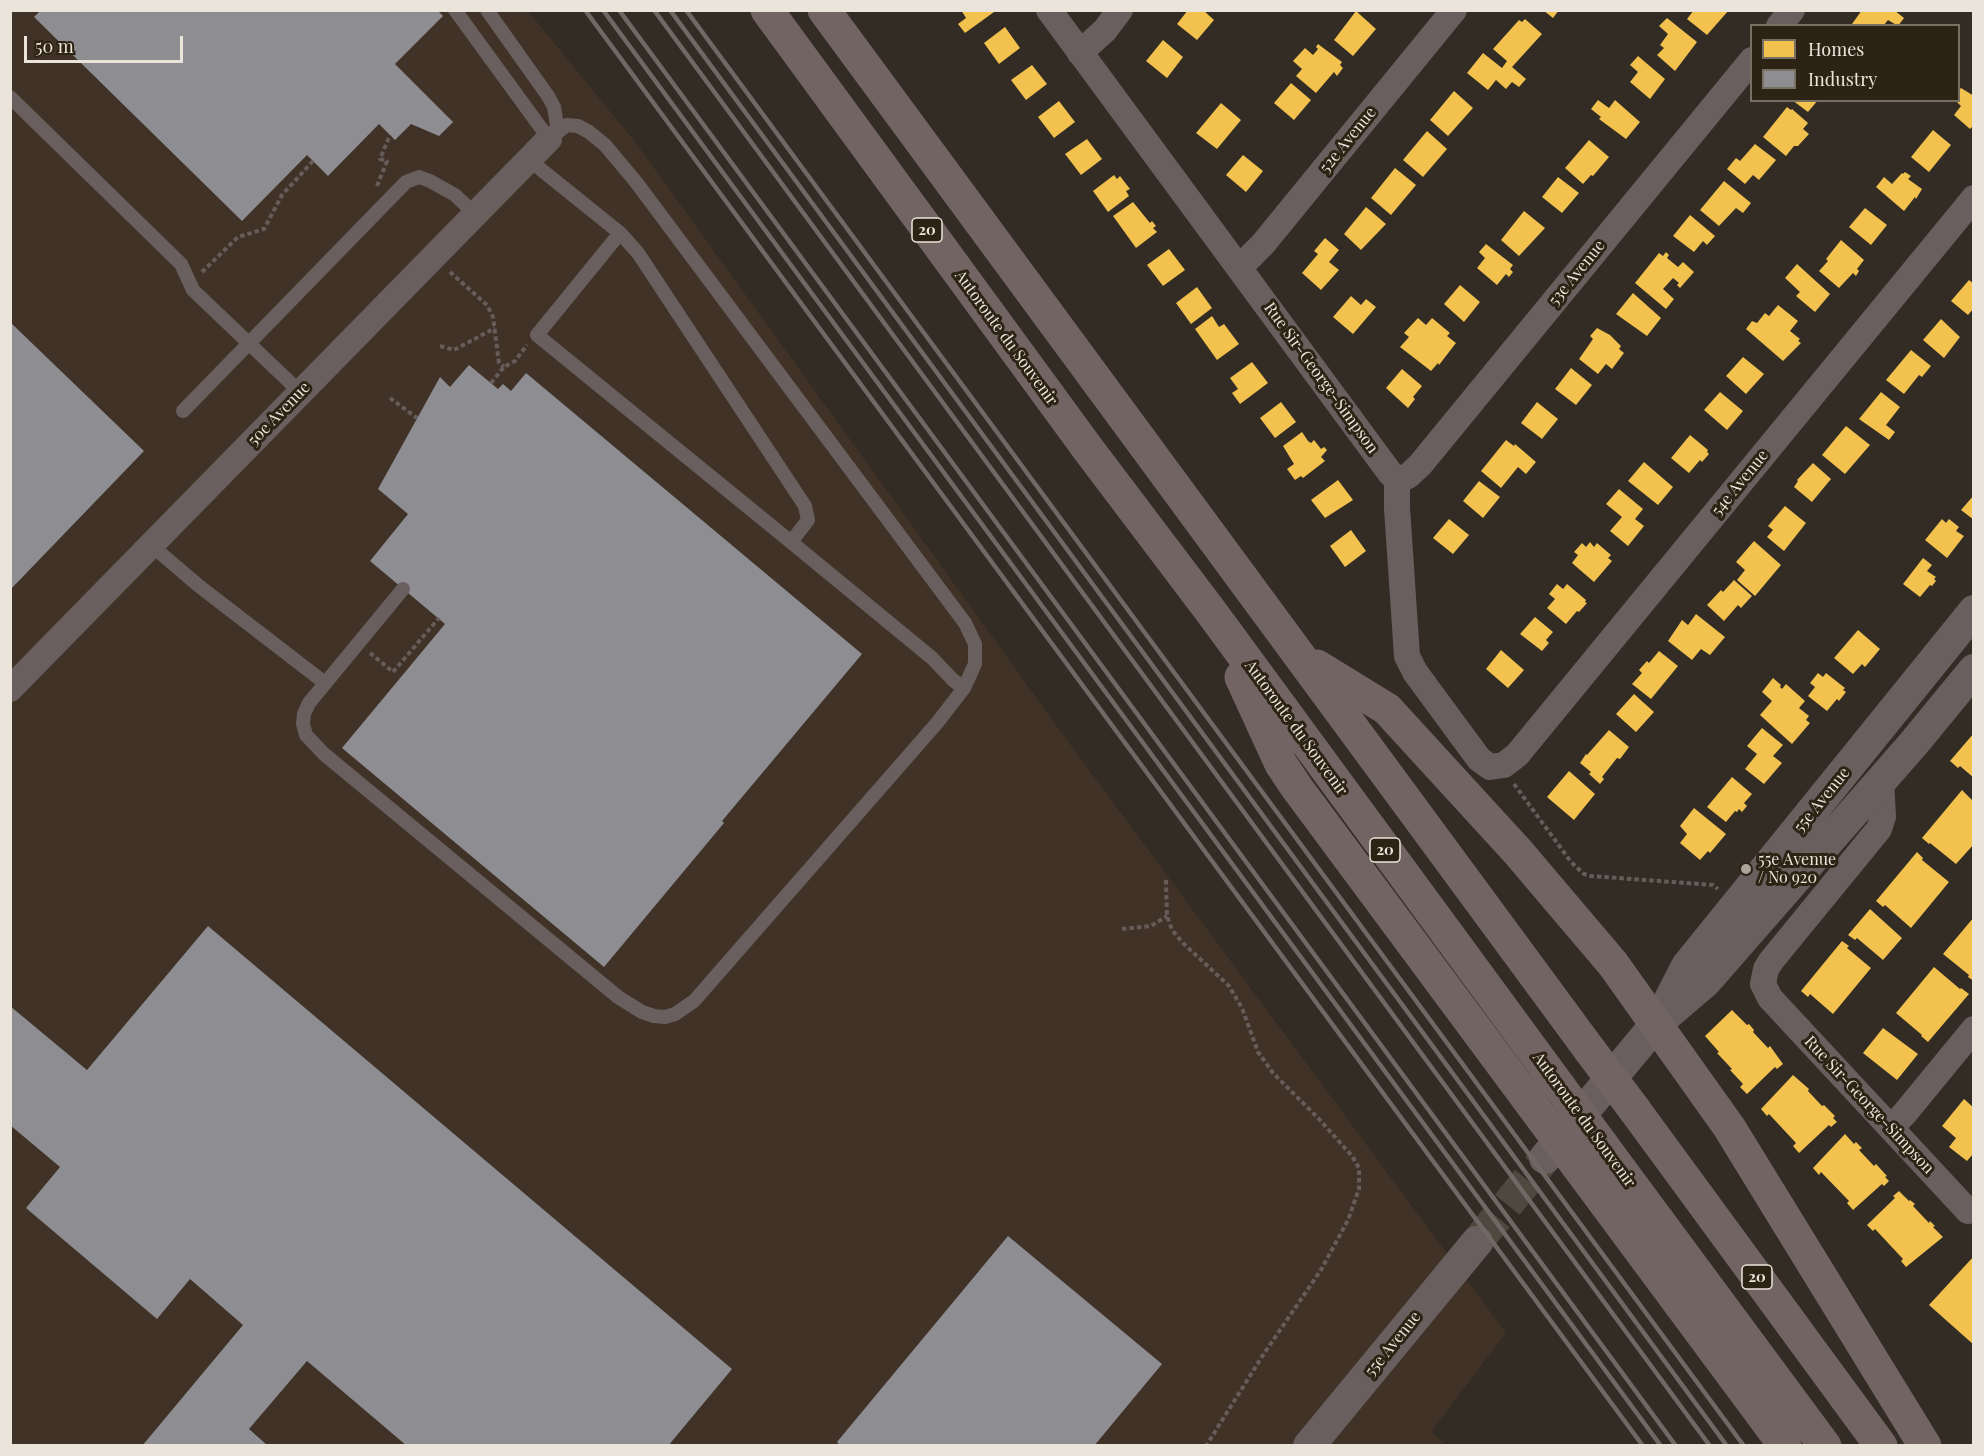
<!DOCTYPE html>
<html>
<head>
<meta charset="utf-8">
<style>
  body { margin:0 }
  #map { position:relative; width:1984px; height:1456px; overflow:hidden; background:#322c24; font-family:"Playfair Display",serif }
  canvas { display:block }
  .frame { position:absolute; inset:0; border:12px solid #ebe4db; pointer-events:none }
  .legend { position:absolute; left:1750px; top:24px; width:210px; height:78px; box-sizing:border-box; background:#2d2315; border:2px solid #797064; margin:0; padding:8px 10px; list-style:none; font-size:18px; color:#ebe4db }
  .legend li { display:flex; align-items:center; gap:12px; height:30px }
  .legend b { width:30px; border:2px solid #797064 }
  .scale { position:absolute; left:24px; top:36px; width:159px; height:27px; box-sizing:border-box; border:3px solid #ebe4db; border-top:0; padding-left:8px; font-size:18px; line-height:21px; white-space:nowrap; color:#ebe4db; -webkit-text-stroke:4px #2d2315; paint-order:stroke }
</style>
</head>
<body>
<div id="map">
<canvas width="1984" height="1456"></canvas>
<div class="frame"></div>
<ul class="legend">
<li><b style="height:16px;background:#f2c14e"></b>Homes</li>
<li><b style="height:16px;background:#8d8d92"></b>Industry</li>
</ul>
<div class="scale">50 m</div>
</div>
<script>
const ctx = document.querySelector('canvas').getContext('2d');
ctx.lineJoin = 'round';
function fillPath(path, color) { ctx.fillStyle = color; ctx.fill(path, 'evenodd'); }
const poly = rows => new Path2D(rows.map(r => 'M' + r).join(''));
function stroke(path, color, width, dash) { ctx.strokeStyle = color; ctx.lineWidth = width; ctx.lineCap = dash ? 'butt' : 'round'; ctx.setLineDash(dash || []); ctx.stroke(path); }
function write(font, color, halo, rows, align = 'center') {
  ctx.font = font + ' "Playfair Display",serif'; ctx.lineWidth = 6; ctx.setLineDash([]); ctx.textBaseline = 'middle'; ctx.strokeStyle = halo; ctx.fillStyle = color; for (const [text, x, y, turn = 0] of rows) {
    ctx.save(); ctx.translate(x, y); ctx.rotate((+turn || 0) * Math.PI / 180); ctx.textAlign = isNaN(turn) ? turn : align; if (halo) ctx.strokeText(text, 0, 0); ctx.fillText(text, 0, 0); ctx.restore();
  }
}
const industrial = poly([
  [10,11,528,11,636,143,1064,736,1506,1333,1431,1432,1446,1445,11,1445]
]);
const homes = poly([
  [961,10,993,10,994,12,965,33,958,24,966,18],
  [1188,10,1203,10,1214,20,1197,40,1177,24],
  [1543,10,1559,10,1553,18],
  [1694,10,1729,10,1707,35,1687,19],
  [1862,10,1894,10,1904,18,1898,26,1888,20,1883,26,1853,26,1852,24],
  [1356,11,1376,29,1353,56,1334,40],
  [1667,18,1697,42,1675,71,1657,55,1664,48,1660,45,1668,34,1659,26],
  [1525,19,1542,34,1512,67,1526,79,1519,87,1512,82,1506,89,1496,80,1488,90,1467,73,1483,53,1502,68,1507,61,1493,49,1519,20,1522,22],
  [1005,27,1020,48,999,64,984,43],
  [1163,40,1183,57,1167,78,1146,61],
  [1318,44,1342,62,1340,65,1343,68,1337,76,1334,72,1316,93,1296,76,1302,69,1293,61,1305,48,1313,55,1318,49,1316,47],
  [1638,56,1665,79,1650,99,1630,82,1638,72,1630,65],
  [1032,65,1047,84,1026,100,1011,80],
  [1291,83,1311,100,1294,120,1274,103],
  [1961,88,1974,96,1974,125,1970,129,1954,115,1961,106,1955,100,1958,100,1958,91],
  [1454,91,1473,108,1448,136,1430,120],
  [1598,100,1609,108,1615,100,1640,122,1626,139,1599,119,1601,117,1591,109],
  [1792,100,1818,100,1808,112],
  [1059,101,1075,122,1054,138,1038,117],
  [1221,103,1241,120,1217,149,1196,133],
  [1787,107,1791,110,1792,109,1808,123,1803,129,1809,134,1798,146,1794,146,1786,156,1763,137],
  [1933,130,1951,145,1929,172,1911,157],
  [1427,131,1447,149,1423,177,1403,160],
  [1087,139,1102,159,1081,175,1065,154],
  [1589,140,1609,157,1593,176,1591,175,1583,184,1565,168],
  [1755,144,1776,160,1759,180,1753,175,1745,184,1727,169,1736,158,1740,161],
  [1243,155,1263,171,1246,192,1226,175],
  [1395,168,1416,185,1391,215,1371,198],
  [1905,172,1911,176,1908,179,1922,189,1916,199,1915,197,1904,211,1876,187,1884,177,1892,184,1902,173,1903,174],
  [1114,175,1117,179,1120,176,1130,189,1126,191,1129,196,1108,212,1093,191],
  [1558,177,1579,193,1562,213,1542,197],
  [1724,181,1751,203,1743,213,1736,208,1719,226,1700,210],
  [1133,202,1150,223,1152,221,1156,226,1153,228,1157,232,1136,248,1113,216],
  [1366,207,1386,224,1361,250,1344,234],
  [1865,208,1887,225,1871,245,1849,227],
  [1524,211,1545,228,1519,256,1501,240],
  [1690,215,1715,236,1707,245,1703,241,1694,252,1673,236],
  [1325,238,1339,250,1329,262,1339,270,1321,290,1302,273,1318,254,1314,251],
  [1841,240,1864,260,1857,269,1859,271,1856,276,1853,273,1839,288,1819,271,1828,261,1826,259],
  [1486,244,1513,265,1510,269,1513,272,1509,277,1506,274,1497,285,1477,268,1485,258,1479,252],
  [1169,249,1185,270,1163,286,1147,265],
  [1666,252,1669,255,1667,258,1678,267,1683,262,1694,272,1680,288,1677,285,1679,283,1673,278,1663,289,1674,299,1666,309,1635,283,1659,253,1663,256],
  [1797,264,1830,294,1815,312,1796,296,1800,292,1785,278],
  [1969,280,1974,284,1974,308,1968,315,1951,301],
  [1460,285,1480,302,1464,322,1444,304],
  [1197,287,1212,308,1191,324,1176,303],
  [1633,293,1661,318,1647,336,1616,314],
  [1351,296,1361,305,1366,299,1376,307,1353,334,1333,317],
  [1778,305,1798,321,1790,331,1800,339,1798,341,1801,343,1783,361,1746,329,1752,321,1757,323,1765,313,1769,316],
  [1212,316,1219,327,1224,324,1239,344,1217,360,1195,329],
  [1418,318,1426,325,1432,318,1450,333,1447,336,1456,343,1439,365,1438,363,1431,371,1400,347,1409,337,1404,333],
  [1941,319,1960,337,1944,358,1923,340],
  [1597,328,1610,335,1621,346,1619,349,1624,353,1612,369,1606,364,1598,374,1579,359,1593,339,1590,336],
  [1911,350,1931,366,1922,377,1919,375,1904,394,1886,380],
  [1743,357,1764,374,1746,394,1726,376],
  [1252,362,1268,383,1240,404,1232,393,1238,389,1230,378],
  [1571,368,1592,385,1576,405,1555,389],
  [1402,369,1422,386,1413,397,1415,399,1408,408,1386,388],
  [1720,392,1743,411,1727,430,1704,410],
  [1881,392,1900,407,1886,425,1895,432,1889,440,1859,419],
  [1281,402,1296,422,1275,438,1260,418],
  [1537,402,1558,419,1542,439,1521,423],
  [1846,426,1870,445,1845,474,1822,455],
  [1302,432,1308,441,1311,443,1314,440,1321,449,1324,447,1327,450,1321,457,1325,461,1303,478,1301,476,1295,480,1287,469,1294,464,1283,446],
  [1690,435,1708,450,1707,452,1709,454,1702,462,1700,460,1689,473,1671,458],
  [1506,440,1514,446,1515,444,1536,462,1526,474,1518,467,1501,488,1481,471],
  [1644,462,1673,487,1658,505,1628,481],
  [1813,463,1831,479,1812,502,1794,487,1798,481,1797,480],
  [1338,480,1353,500,1325,518,1311,500],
  [1479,481,1500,497,1483,518,1463,501],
  [1619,489,1643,509,1635,519,1644,526,1628,546,1610,531,1622,517,1606,504],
  [1974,495,1974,520,1961,510],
  [1785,506,1806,523,1784,551,1767,537,1773,530,1768,526],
  [1449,519,1469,535,1453,554,1433,538],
  [1942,519,1946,523,1949,519,1959,527,1956,531,1964,536,1947,558,1925,540],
  [1351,530,1366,551,1345,567,1330,546],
  [1754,541,1781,565,1755,596,1737,580,1745,570,1736,562],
  [1590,542,1594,547,1597,543,1611,555,1608,558,1612,561,1594,582,1572,563,1578,555,1574,552,1582,543,1586,547],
  [1923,558,1932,565,1927,571,1936,577,1934,579,1936,581,1932,586,1930,585,1920,597,1903,584],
  [1734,580,1752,596,1741,608,1738,605,1724,621,1707,605,1721,590,1723,592],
  [1557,584,1563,589,1567,584,1586,600,1585,602,1587,603,1579,612,1577,611,1566,624,1547,608,1555,599,1549,594],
  [1696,614,1725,637,1710,655,1701,649,1692,660,1668,641,1682,620,1688,625],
  [1535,617,1553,632,1546,640,1549,643,1542,651,1520,634],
  [1858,630,1880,649,1865,667,1862,664,1853,674,1834,658],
  [1501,650,1524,670,1508,688,1486,669],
  [1659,651,1678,666,1651,699,1632,684,1642,673,1639,670,1647,661,1649,663],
  [1818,673,1823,677,1826,673,1845,688,1843,690,1846,692,1839,701,1837,699,1827,711,1808,696,1815,687,1810,683],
  [1773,678,1781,685,1780,687,1782,689,1786,684,1805,701,1799,708,1809,716,1806,720,1810,723,1792,744,1760,715,1772,701,1762,692],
  [1634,694,1654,712,1636,732,1616,714],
  [1762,728,1783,745,1773,756,1782,763,1764,784,1745,769,1757,754,1747,746],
  [1609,730,1629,747,1620,759,1617,758,1602,777,1604,779,1600,784,1589,774,1591,772,1580,763,1586,754,1587,755],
  [1974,733,1974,778,1960,766,1958,768,1950,761],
  [1569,771,1595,794,1574,820,1547,797],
  [1732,777,1752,794,1744,803,1747,806,1742,812,1739,809,1737,812,1735,811,1726,822,1707,807],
  [1962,790,1974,802,1974,844,1956,864,1930,843,1929,844,1922,838],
  [1694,808,1726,834,1710,853,1708,851,1700,860,1680,843,1687,834,1680,826],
  [1917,852,1923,858,1922,860,1949,882,1911,928,1885,905,1883,907,1876,901],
  [1870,909,1902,938,1883,960,1857,938,1855,940,1848,935],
  [1974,917,1974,981,1968,977,1969,975,1943,954],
  [1842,941,1849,946,1847,948,1871,968,1833,1014,1810,994,1808,997,1801,991],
  [1934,967,1960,989,1961,988,1969,994,1928,1042,1921,1036,1922,1035,1896,1013],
  [1732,1010,1747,1025,1749,1024,1754,1030,1753,1032,1768,1048,1770,1046,1783,1064,1777,1069,1775,1067,1747,1094,1740,1087,1743,1084,1730,1070,1732,1069,1717,1053,1719,1052,1705,1036],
  [1883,1028,1918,1054,1897,1080,1863,1053],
  [1793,1075,1809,1089,1808,1091,1822,1106,1824,1105,1835,1116,1833,1118,1837,1122,1831,1127,1829,1125,1799,1153,1793,1146,1796,1143,1769,1114,1767,1116,1761,1109],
  [1964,1099,1974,1108,1974,1153,1967,1161,1949,1147,1956,1138,1942,1126],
  [1845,1134,1854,1144,1856,1142,1862,1148,1859,1150,1874,1166,1876,1164,1887,1176,1885,1177,1889,1181,1884,1186,1882,1184,1853,1210,1847,1203,1849,1201,1821,1172,1819,1175,1813,1168],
  [1899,1191,1909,1201,1910,1200,1915,1204,1913,1206,1929,1223,1930,1221,1935,1226,1933,1227,1943,1237,1906,1267,1901,1261,1903,1259,1875,1229,1873,1231,1867,1225,1895,1198,1893,1196],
  [1974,1256,1974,1345,1929,1305]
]);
const industry = poly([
  [41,10,437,10,443,16,395,64,453,122,439,136,411,124,395,140,379,124,328,176,307,155,242,221,34,17],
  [10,322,144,451,10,590],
  [469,365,498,389,503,384,511,391,526,373,862,654,722,821,724,823,604,967,342,748,445,624,370,561,408,514,378,489,440,377,450,387],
  [208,926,732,1369,668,1446,407,1446,307,1361,249,1429,268,1446,142,1446,243,1325,190,1279,157,1319,26,1208,60,1167,10,1125,10,1006,87,1070],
  [1008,1236,1162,1364,1094,1446,840,1446,837,1442]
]);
const tertiaryTunnel = poly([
  [1477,1242,1545,1158]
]);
const path = poly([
  [377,186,387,161,380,159,390,135],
  [202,272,238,237,264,229,282,195,313,161],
  [450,272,487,305,493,317,499,363,504,367],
  [440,346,454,350,495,328],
  [491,383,504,367,515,361,527,345],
  [390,398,417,418],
  [370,653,393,672,439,618],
  [1514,784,1571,862,1584,874,1591,876,1713,885,1718,889],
  [1166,880,1167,916,1172,930,1183,943,1229,986,1242,1008,1258,1052,1273,1073,1319,1119,1352,1156,1359,1168,1359,1189,1348,1220,1321,1270,1263,1355,1206,1446],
  [1122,929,1151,926,1167,916]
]);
const service = poly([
  [487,10,548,96,554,107,558,131],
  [10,97,181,264,193,290,300,392],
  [528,159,620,233,638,253,805,506,808,520,791,542,932,658,953,680,964,688],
  [620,233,537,335,791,542],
  [183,411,406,182,419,177,430,181,455,195,475,214],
  [151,545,199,586,325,683],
  [403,589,309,703,304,714,303,724,306,735,324,754,618,997,642,1012,654,1016,665,1017,675,1014,694,1001,937,723,964,688,975,664,975,644,965,623,636,182,605,145,589,132,578,126,567,125,549,139,455,10]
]);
const minor = poly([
  [1049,10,1390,473,1397,480,1397,508,1407,656,1415,672,1479,759,1490,767,1504,765,1517,755,1974,198],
  [1779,26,1792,10],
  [1080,53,1105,30,1120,10],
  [1239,268,1263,244,1454,10],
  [1397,480,1408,476,1420,465,1752,60],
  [10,689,549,139],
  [1881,780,1883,817,1879,829,1771,961,1766,969,1763,984,1770,998,1968,1211],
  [1891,1128,1905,1113,1974,1029]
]);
const tertiary = poly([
  [1666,1007,1687,966,1974,611],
  [1545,1158,1657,1023,1706,981,1914,743,1974,670],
  [1309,1446,1477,1242]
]);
const motorway = poly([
  [767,10,1088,449,1212,613,1559,1086],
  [824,10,1589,1049],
  [1317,666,1387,709,1518,852,1613,964,1729,1127,1925,1446],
  [1241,677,1281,764,1297,788,1785,1446],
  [1634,1109,1881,1446],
  [1603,1146,1825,1446]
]);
const rail = poly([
  [585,10,1643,1446],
  [603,10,1661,1446],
  [619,10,1676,1446],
  [654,10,1710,1446],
  [670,10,1727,1446],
  [686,10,1744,1446]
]);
const motorwayBridge = poly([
  [1589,1049,1634,1109],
  [1559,1086,1603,1146]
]);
const markers = [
  [1746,869,6,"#aaa49b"]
];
const shields = [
  [927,230,30],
  [1385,850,30],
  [1757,1277,30]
];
const shieldNames = [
  ["20",927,230],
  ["20",1385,850],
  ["20",1757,1277]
];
const streetNames = [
  ["52e Avenue",1348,140,-51],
  ["53e Avenue",1577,273,-51],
  ["Autoroute du Souvenir",1006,338,54],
  ["Rue Sir-George-Simpson",1321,378,54],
  ["50e Avenue",279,414,-46],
  ["54e Avenue",1740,483,-51],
  ["Autoroute du Souvenir",1296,728,54],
  ["55e Avenue",1822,800,-51],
  ["Rue Sir-George-Simpson",1869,1105,47],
  ["Autoroute du Souvenir",1584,1120,54],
  ["55e Avenue",1393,1344,-51]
];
const poiNames = [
  ["55e Avenue",1758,860],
  ["/ No 920",1758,878]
];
fillPath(industrial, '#403227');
fillPath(homes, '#f2c14e');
fillPath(industry, '#8d8d92');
stroke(tertiaryTunnel, '#4e483f', 32, [32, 16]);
stroke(path, '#665d5b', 4, [4.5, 3]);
stroke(service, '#6a5f5f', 14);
stroke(minor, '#6a5f5f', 26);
stroke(tertiary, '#6a5f5f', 32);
stroke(motorway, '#726462', 33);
stroke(rail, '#706865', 4.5);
stroke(motorwayBridge, '#726462', 33);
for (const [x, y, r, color] of markers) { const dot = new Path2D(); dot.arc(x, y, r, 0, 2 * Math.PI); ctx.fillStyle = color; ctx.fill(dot); stroke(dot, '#2d2315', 2); }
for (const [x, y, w] of shields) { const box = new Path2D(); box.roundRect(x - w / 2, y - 12, w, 24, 4.5); ctx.fillStyle = '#2d2315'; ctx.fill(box); stroke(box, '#ebe4db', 1.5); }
write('bold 15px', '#ebe4db', null, shieldNames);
write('16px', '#ebe4db', '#2d2315', streetNames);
write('16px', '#ebe4db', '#2d2315', poiNames, 'left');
</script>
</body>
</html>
